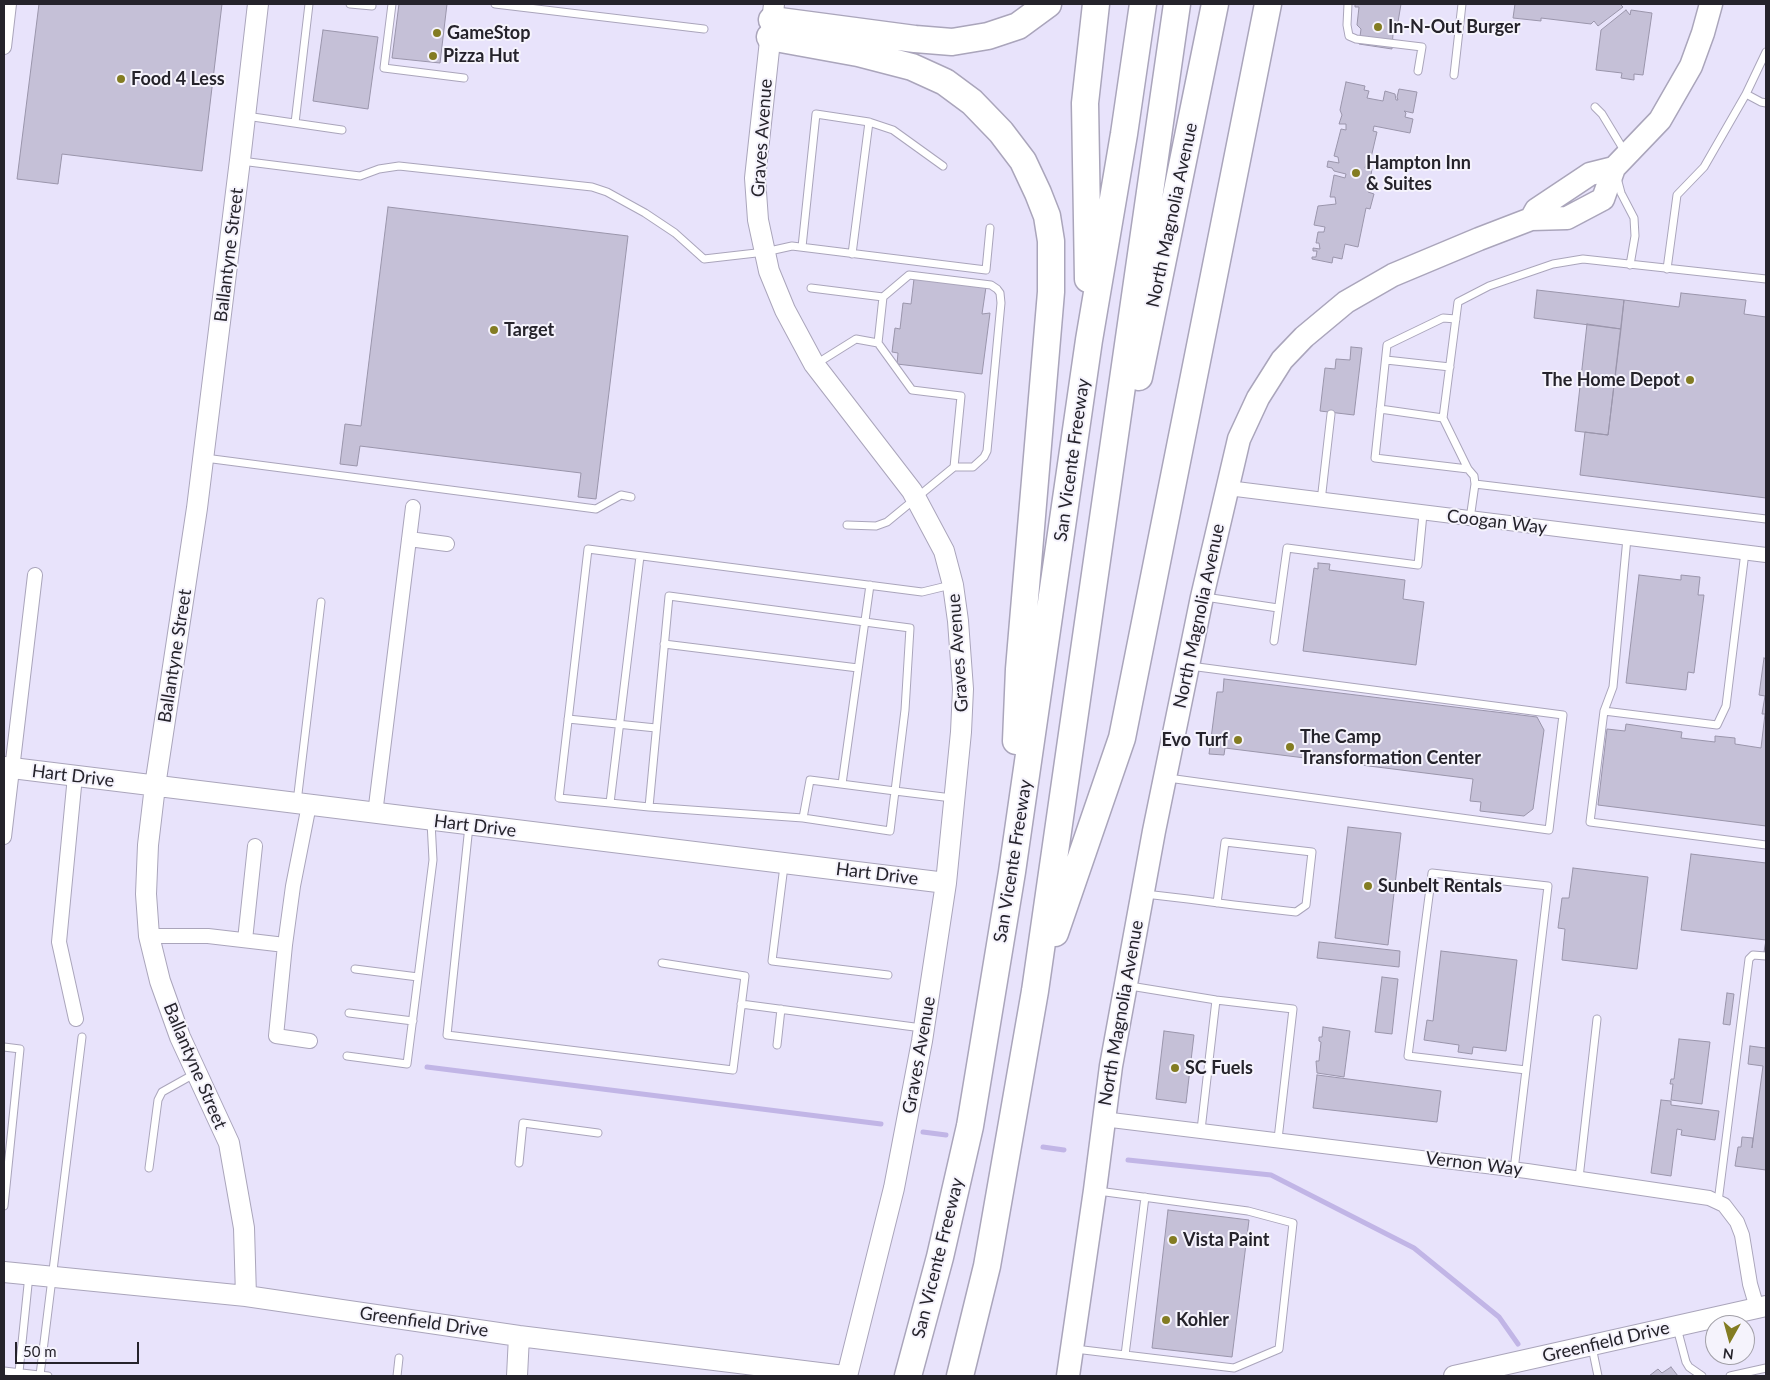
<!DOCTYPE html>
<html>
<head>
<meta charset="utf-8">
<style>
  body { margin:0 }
  #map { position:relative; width:1770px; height:1380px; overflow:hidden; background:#e8e3fb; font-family:Lato,sans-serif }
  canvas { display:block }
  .frame { position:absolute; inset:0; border:5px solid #25232b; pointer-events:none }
  .north { position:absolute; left:1705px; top:1315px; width:50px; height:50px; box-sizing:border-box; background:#f5f3fc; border:1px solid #a2a0a8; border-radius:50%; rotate:187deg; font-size:14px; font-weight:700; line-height:20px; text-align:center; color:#25232b }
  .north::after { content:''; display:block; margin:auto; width:18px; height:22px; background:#837c22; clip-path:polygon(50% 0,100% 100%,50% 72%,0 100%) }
  .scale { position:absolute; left:15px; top:1342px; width:124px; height:22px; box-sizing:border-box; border:2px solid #25232b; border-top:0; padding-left:6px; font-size:15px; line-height:18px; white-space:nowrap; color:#25232b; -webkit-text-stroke:4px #f5f3fc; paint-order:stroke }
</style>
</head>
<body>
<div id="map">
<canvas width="1770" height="1380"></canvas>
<div class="frame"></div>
<div class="north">N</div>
<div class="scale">50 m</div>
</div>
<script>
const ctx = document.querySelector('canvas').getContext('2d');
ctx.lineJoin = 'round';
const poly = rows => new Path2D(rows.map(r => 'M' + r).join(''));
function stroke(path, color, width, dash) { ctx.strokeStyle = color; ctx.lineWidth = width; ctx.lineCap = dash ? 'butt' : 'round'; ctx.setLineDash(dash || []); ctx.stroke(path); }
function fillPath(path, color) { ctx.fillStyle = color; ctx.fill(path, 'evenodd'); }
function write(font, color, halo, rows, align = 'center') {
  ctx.font = font + ' Lato,sans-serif'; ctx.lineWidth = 4; ctx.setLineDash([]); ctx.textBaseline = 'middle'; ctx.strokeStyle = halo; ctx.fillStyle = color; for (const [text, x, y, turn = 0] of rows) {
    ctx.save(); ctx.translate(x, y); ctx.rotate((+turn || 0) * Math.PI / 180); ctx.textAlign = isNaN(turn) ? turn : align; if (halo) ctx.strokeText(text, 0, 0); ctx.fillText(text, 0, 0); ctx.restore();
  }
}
const stream = poly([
  [427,1067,881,1124],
  [923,1132,946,1135],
  [1043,1147,1064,1150],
  [1128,1160,1271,1175,1414,1248,1499,1317,1518,1344]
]);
const building = poly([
  [39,4,222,4,202,171,62,154,58,184,17,179,39,4],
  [399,4,447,4,440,63,392,58,399,4],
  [1355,4,1401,4,1396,34,1393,34,1392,49,1359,44,1361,29,1357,25,1359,7,1355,7,1355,4],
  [1515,4,1620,4,1623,7,1598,26,1594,21,1591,24,1541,18,1541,21,1513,18,1515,4],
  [1626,10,1630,15,1631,10,1652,13,1643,75,1634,74,1634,80,1621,78,1622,73,1596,70,1601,30,1626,10],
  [323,30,378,37,368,109,313,101,323,30],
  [1346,82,1365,86,1364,90,1369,91,1367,98,1383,101,1385,91,1395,94,1396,100,1398,100,1397,97,1399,89,1417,92,1413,113,1404,111,1406,113,1405,117,1413,119,1410,133,1374,126,1373,131,1377,132,1370,162,1367,161,1365,168,1372,169,1368,192,1374,194,1370,209,1366,208,1358,247,1345,244,1342,259,1333,257,1332,263,1312,259,1312,257,1316,257,1317,251,1313,251,1313,248,1320,249,1319,243,1316,243,1318,232,1324,232,1325,227,1314,225,1318,206,1336,204,1335,197,1330,197,1334,175,1345,178,1346,174,1334,171,1332,168,1327,167,1328,161,1339,163,1338,157,1334,156,1341,129,1346,130,1346,124,1339,124,1342,115,1340,110,1346,82],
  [388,207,628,236,596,499,578,497,581,473,360,446,357,466,340,464,345,424,361,426,388,207],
  [914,279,986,287,982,314,990,313,982,374,897,364,898,353,892,352,895,328,900,329,903,303,911,304,914,279],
  [1537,290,1624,300,1621,329,1534,318,1537,290],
  [1681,293,1746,300,1744,314,1766,317,1766,498,1580,475,1585,432,1608,435,1624,300,1679,307,1681,293],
  [1587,324,1621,329,1608,435,1575,431,1587,324],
  [1351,347,1362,348,1354,415,1320,411,1325,368,1335,369,1336,359,1350,360,1351,347],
  [1318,563,1330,564,1329,570,1405,580,1403,599,1424,602,1416,665,1303,651,1314,568,1318,569,1318,563],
  [1639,575,1681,580,1681,575,1700,577,1698,595,1704,595,1694,673,1688,672,1686,690,1626,683,1639,575],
  [1764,658,1766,659,1766,826,1598,805,1607,729,1625,731,1626,724,1682,732,1681,738,1715,742,1715,736,1735,738,1735,744,1761,748,1765,714,1762,714,1765,696,1759,695,1764,658],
  [1224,679,1537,717,1544,730,1533,809,1524,816,1480,811,1481,802,1470,801,1473,779,1225,748,1224,755,1209,754,1217,692,1223,692,1224,679],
  [1348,827,1401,833,1388,945,1335,938,1348,827],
  [1691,854,1766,863,1766,952,1764,952,1766,940,1681,930,1691,854],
  [1573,868,1648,877,1637,969,1562,960,1565,929,1558,928,1562,898,1569,898,1573,868],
  [1319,942,1400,951,1399,967,1317,958,1319,942],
  [1441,951,1517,960,1506,1051,1473,1047,1472,1054,1458,1052,1459,1045,1424,1040,1427,1020,1433,1021,1441,951],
  [1382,977,1398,979,1392,1034,1375,1032,1382,977],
  [1727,993,1734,994,1730,1025,1723,1024,1727,993],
  [1323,1027,1350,1031,1344,1077,1317,1073,1316,1061,1319,1061,1321,1042,1319,1041,1319,1037,1322,1037,1323,1027],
  [1164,1031,1194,1035,1186,1103,1156,1099,1164,1031],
  [1679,1039,1710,1042,1702,1104,1671,1100,1673,1084,1670,1084,1671,1079,1674,1079,1679,1039],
  [1750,1046,1765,1048,1766,1046,1766,1170,1735,1166,1738,1147,1741,1147,1742,1137,1753,1138,1752,1148,1763,1066,1748,1064,1750,1046],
  [1317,1075,1441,1091,1437,1122,1313,1108,1317,1075],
  [1661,1100,1671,1101,1671,1105,1719,1111,1715,1140,1681,1135,1682,1130,1677,1129,1671,1176,1651,1173,1661,1100],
  [1168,1210,1249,1220,1232,1357,1152,1348,1168,1210],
  [1671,1367,1678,1376,1649,1376,1658,1369,1662,1373,1671,1367]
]);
const lane = poly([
  [350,4,372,6],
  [392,4,384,68,464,78],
  [495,4,704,29],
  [1348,4,1347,25,1349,36,1356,39,1422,47,1418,71],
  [1454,75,1462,4],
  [1746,94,1766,52],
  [1595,107,1602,114,1625,152],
  [246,116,342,130],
  [295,123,309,4],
  [241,161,360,176,379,169,399,166,592,187,607,192,645,213,675,233,704,259,765,252,792,246,986,270,990,228],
  [1617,178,1621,193,1634,218,1635,236,1630,265],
  [802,247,816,114,869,122],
  [852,254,869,122,893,130,943,166],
  [1667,269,1677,195,1704,167,1746,94,1761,102,1766,103],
  [811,288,883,297,909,275,991,285,997,289,1000,293,1001,303,987,451,984,457,973,467,954,467,887,522,876,526,847,525],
  [883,297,878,343,912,390,961,396,954,467],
  [1456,319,1443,318,1387,345,1375,458,1468,469],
  [1386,360,1450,367],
  [816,364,856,339,878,343],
  [1380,409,1443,418],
  [205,458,596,509,621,495,631,497],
  [1475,484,1766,519],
  [1321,501,1331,414],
  [1470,519,1475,484,1474,476,1468,469,1443,418,1458,302,1489,286,1553,264,1583,259,1766,279],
  [1745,552,1726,706,1717,725,1604,711,1590,822,1766,845],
  [640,556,610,803,559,798,588,549,922,592,951,585],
  [1205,597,1278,608],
  [1274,641,1287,548,1418,565,1423,514],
  [664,644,858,668],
  [1604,711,1613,687,1627,538],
  [568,719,656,728],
  [1168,778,1549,830,1563,715,1190,666],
  [842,784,870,585],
  [297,802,321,602],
  [610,803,649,807],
  [803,818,649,807,669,596,910,628,905,710,895,791,890,831,803,818,810,780,895,791,952,798],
  [469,826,447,1035,733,1070,745,976,662,963],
  [784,866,772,961,888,975],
  [1145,894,1188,899,1234,905,1296,912,1306,905,1312,852,1225,842,1217,903],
  [355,969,418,977],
  [1130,986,1216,1000,1293,1009,1278,1139],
  [741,1004,922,1028],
  [349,1013,413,1021],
  [777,1045,781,1009],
  [4,1047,20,1049,4,1206],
  [347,1056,407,1064,433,860,431,822],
  [1201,1130,1216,1000],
  [519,1163,523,1123,598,1133],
  [149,1168,158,1100,162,1092,196,1073],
  [1514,1170,1548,886,1432,873,1408,1056,1526,1070],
  [1579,1178,1597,1019],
  [1718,1202,1749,959,1753,955,1766,956],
  [1677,1328,1686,1362,1689,1367,1702,1376],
  [1592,1347,1598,1376],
  [1075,1349,1234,1368,1279,1349,1293,1223,1248,1211,1098,1191],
  [1125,1355,1145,1197],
  [4,1371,48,1376],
  [19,1372,29,1275],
  [40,1375,82,1037],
  [397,1376,399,1358],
  [1730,1376,1766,1368]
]);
const street = poly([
  [4,47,9,4],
  [1228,488,1766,555],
  [409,539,447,544],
  [75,776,59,942,76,1019],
  [375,814,413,507],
  [4,837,35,575],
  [149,936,208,936,285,945,293,886,309,805],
  [245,940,255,846],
  [285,945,276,1036,310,1041],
  [1103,1119,1527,1171,1709,1198,1724,1205,1737,1222,1742,1235,1750,1284,1757,1308]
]);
const secondary = poly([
  [774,4,755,178,758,220,769,271,785,310,814,364,912,491,944,551,953,585,958,621,963,689,961,732,946,883,922,1041,894,1188,847,1376],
  [4,767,946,883],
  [4,1272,246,1296,519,1336,844,1376],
  [246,1296,244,1228,229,1143,180,1037,160,981,149,936,146,894,148,845,155,786,197,508,240,160,258,4],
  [517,1376,519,1336],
  [1454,1376,1766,1306]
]);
const primary = poly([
  [1531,219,1536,210,1590,174,1614,168],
  [1068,1376,1095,1190,1111,1066,1154,831,1202,597,1239,439,1258,398,1282,360,1304,337,1346,302,1393,275,1479,239,1531,219,1567,218,1603,199,1614,168,1660,120,1691,66,1703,33,1711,4]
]);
const highway = poly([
  [772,20,915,39,952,42,988,36,1018,26,1048,4],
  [770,37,858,53,912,67,945,82,972,102,1001,132,1023,161,1038,193,1047,216,1051,241,1051,292,1019,669,1016,741],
  [1088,279,1085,103,1096,4],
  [1139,377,1215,4],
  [1055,933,1122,738,1268,4],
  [908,1376,940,1257,970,1126,1012,872,1089,340,1124,134,1143,4],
  [960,1376,987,1266,1035,991,1177,4]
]);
const markers = [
  [1378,27,5,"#837c22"],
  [437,33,5,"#837c22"],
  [433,56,5,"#837c22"],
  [121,79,5,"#837c22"],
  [1356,173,5,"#837c22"],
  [494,330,5,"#837c22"],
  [1690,380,5,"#837c22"],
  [1238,740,5,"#837c22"],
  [1290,747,5,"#837c22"],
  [1368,886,5,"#837c22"],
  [1175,1068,5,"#837c22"],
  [1173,1240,5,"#837c22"],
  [1166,1320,5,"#837c22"]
];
const poiNames = [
  ["In-N-Out Burger",1388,27],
  ["GameStop",447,33],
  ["Pizza Hut",443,56],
  ["Food 4 Less",131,79],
  ["Hampton Inn",1366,163],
  ["& Suites",1366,184],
  ["Target",504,330],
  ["The Home Depot",1680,380,"right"],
  ["The Camp",1300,737],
  ["Transformation Center",1300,758],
  ["Evo Turf",1228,740,"right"],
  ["Sunbelt Rentals",1378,886],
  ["SC Fuels",1185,1068],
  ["Vista Paint",1183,1240],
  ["Kohler",1176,1320]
];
const streetNames = [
  ["Graves Avenue",762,138,-86],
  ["North Magnolia Avenue",1172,215,-78],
  ["Ballantyne Street",229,255,-83],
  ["San Vicente Freeway",1072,460,-82],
  ["Coogan Way",1497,522,7],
  ["North Magnolia Avenue",1199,616,-78],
  ["Graves Avenue",958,653,-94],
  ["Ballantyne Street",175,656,-81],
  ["Hart Drive",73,776,7],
  ["Hart Drive",475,826,7],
  ["San Vicente Freeway",1013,861,-81],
  ["Hart Drive",877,874,7],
  ["North Magnolia Avenue",1121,1013,-80],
  ["Graves Avenue",919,1055,-80],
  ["Ballantyne Street",195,1066,67],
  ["Vernon Way",1474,1164,7],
  ["San Vicente Freeway",938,1258,-76],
  ["Greenfield Drive",424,1322,8],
  ["Greenfield Drive",1606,1342,-13]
];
stroke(stream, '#c1b5e6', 5);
fillPath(building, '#c5c0d7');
stroke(building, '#9a95ab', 1);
stroke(lane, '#aaa5bb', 9);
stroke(street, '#aaa5bb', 16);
stroke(secondary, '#aaa5bb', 22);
stroke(primary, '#aaa5bb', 25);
stroke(highway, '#aaa5bb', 29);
stroke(lane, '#fff', 7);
stroke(street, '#fff', 14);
stroke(secondary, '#fff', 20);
stroke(primary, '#fff', 22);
stroke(highway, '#fff', 26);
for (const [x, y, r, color] of markers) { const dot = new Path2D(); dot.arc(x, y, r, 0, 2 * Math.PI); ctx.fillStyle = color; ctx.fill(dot); stroke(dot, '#f5f3fc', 2); }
write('bold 18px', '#25232b', '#f5f3fc', poiNames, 'left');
write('18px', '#25232b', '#f5f3fc', streetNames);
</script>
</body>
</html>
